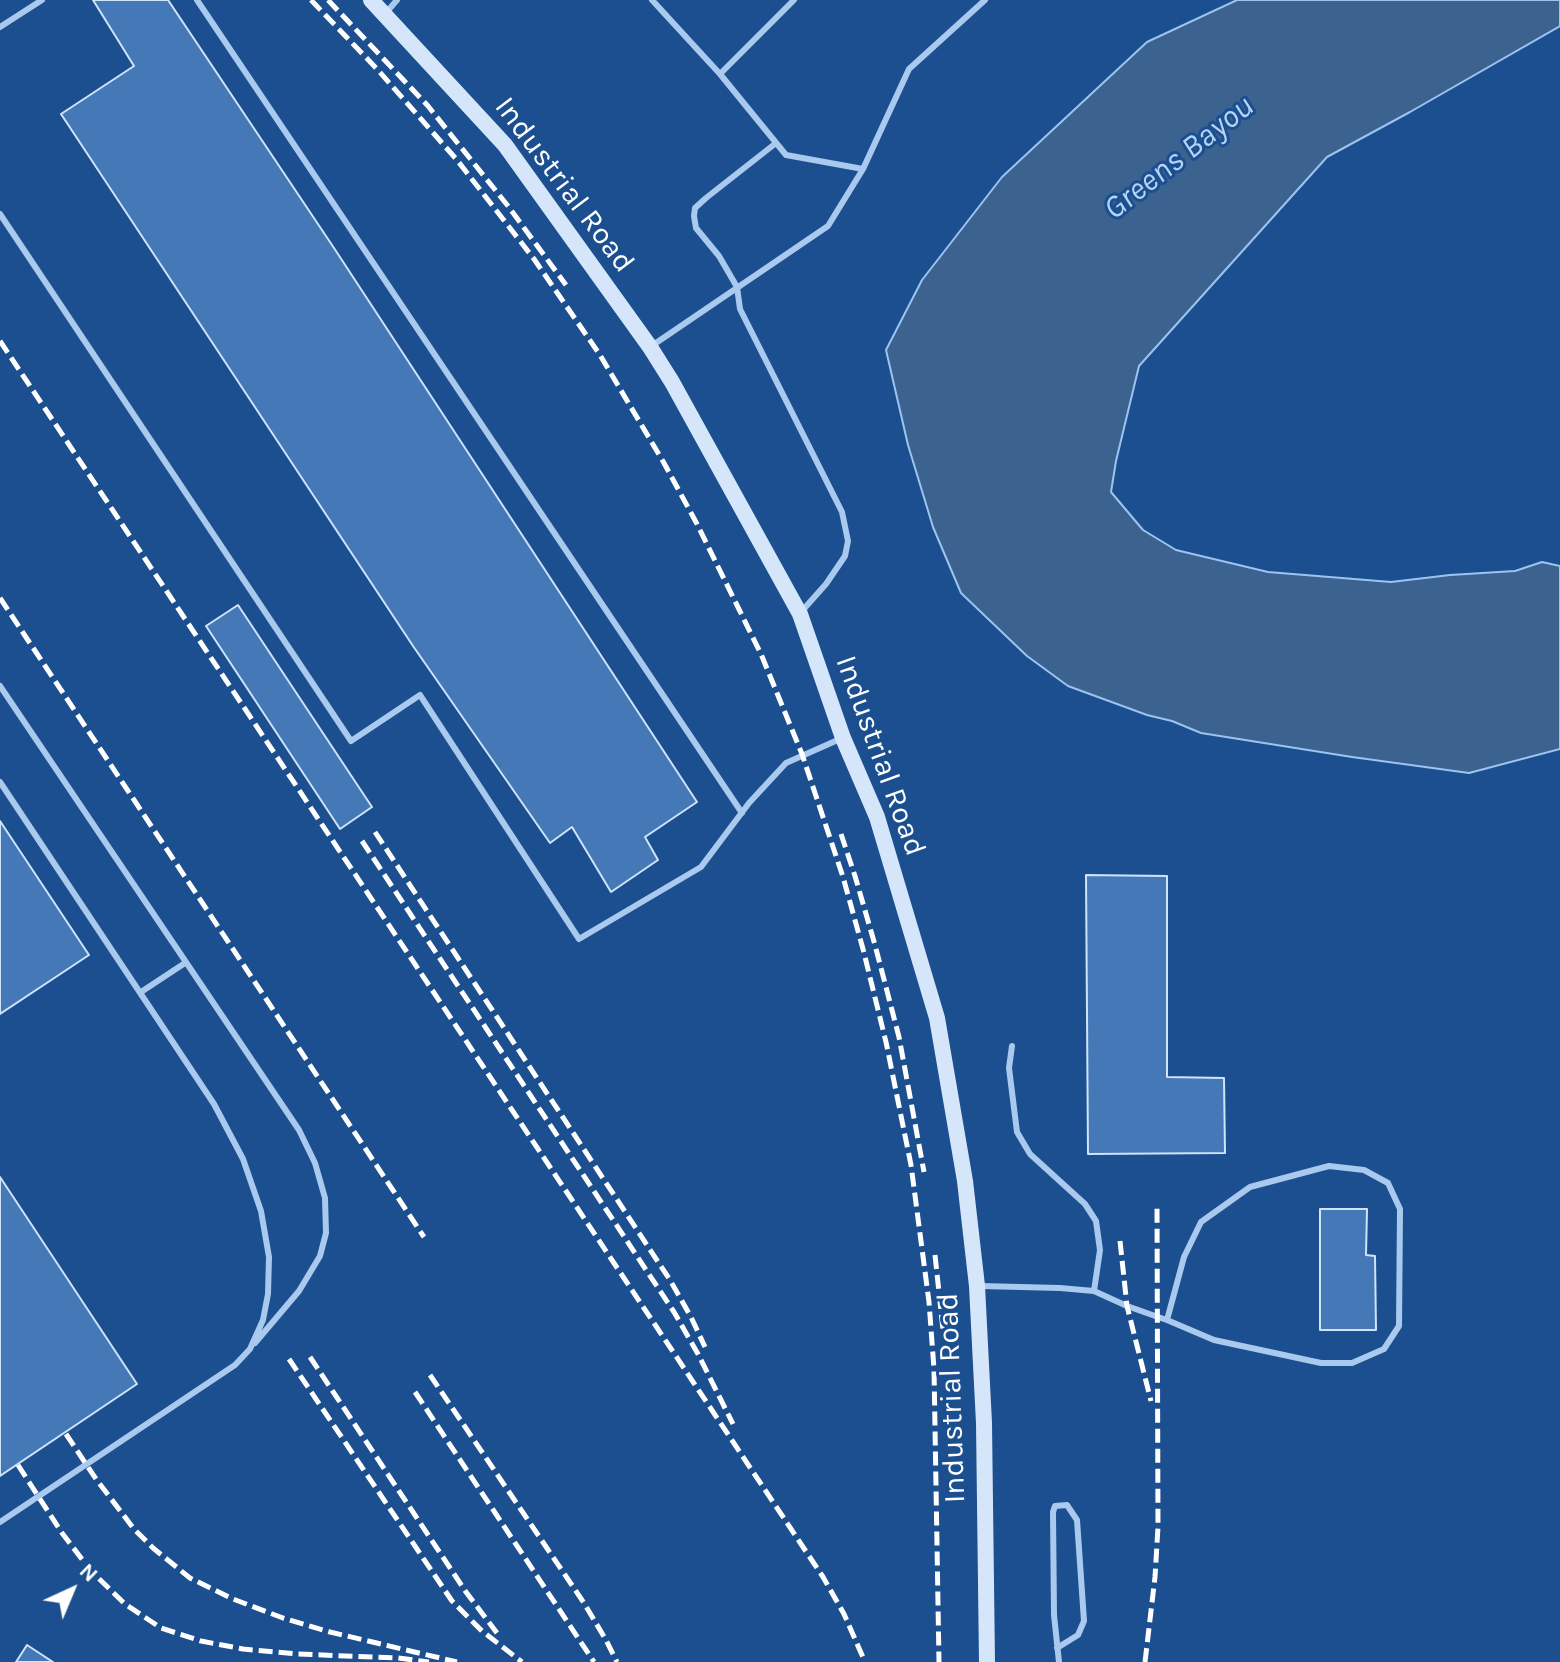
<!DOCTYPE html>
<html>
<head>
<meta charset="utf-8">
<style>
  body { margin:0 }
  #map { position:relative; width:1560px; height:1662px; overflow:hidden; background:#1b4f8f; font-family:Karla,sans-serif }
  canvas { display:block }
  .north { position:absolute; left:32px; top:1550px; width:80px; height:80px; -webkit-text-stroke:6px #1b4f8f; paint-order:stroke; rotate:44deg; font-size:22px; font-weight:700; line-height:32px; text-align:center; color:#fff }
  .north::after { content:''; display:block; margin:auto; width:28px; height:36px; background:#fff; clip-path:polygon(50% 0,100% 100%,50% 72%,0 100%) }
</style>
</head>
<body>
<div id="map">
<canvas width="1560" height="1662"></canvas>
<div class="north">N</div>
</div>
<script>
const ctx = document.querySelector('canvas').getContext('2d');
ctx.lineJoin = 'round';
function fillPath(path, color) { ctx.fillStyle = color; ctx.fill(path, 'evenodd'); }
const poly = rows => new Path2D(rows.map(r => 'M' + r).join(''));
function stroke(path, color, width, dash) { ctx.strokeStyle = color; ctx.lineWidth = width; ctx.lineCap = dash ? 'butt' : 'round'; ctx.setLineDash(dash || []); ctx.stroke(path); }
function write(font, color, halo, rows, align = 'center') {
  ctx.font = font + ' Karla,sans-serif'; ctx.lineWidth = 6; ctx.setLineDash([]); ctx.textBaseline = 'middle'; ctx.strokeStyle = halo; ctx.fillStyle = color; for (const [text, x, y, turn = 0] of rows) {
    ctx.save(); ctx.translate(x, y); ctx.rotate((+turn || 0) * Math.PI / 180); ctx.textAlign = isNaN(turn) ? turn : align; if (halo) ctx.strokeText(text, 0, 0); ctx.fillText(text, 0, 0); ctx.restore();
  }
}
const water = poly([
  [1237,0,1560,0,1560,26,1410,112,1327,157,1139,366,1116,461,1111,492,1143,530,1176,550,1268,572,1391,582,1450,575,1515,571,1542,562,1560,566,1560,749,1469,773,1352,757,1201,733,1172,721,1147,715,1068,686,1027,656,961,593,933,527,908,445,886,350,922,280,1002,177,1147,42,1237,0]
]);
const building = poly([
  [93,0,168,0,334,248,697,802,645,837,658,860,611,892,572,827,550,843,413,646,61,114,134,66,93,0],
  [238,605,372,807,340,829,206,626,238,605],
  [0,821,89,955,0,1014,0,821],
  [1086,875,1167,876,1167,1077,1224,1078,1225,1153,1088,1154,1086,875],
  [0,1177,137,1384,0,1476,0,1177],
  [1320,1209,1367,1209,1366,1255,1375,1256,1376,1330,1320,1330,1320,1209],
  [27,1645,53,1662,16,1662,27,1645]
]);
const lane = poly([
  [197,0,742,813],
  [652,0,720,74,786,155,863,169],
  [385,14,397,0],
  [0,27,42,0],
  [720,74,794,0],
  [776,143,706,198,695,208,694,216,696,228,719,256,737,287,740,309,842,512,848,541,845,556,826,584,802,611],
  [0,214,351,741,420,695,579,939,701,867,749,803,786,763,840,739],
  [653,345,828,226,863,169,909,69,985,0],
  [0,686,299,1130,315,1163,325,1198,326,1233,320,1256,299,1291,255,1343],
  [0,782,214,1104,243,1159,261,1211,269,1257,268,1294,263,1320,250,1349,235,1365,0,1522],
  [141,992,185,963],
  [980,1286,1060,1288,1094,1291,1100,1250,1096,1221,1085,1204,1030,1154,1017,1132,1009,1068,1012,1046],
  [1094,1291,1127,1306,1158,1317,1167,1320,1214,1340,1321,1363,1352,1363,1384,1349,1399,1326,1400,1209,1388,1183,1364,1170,1329,1166,1250,1187,1201,1222,1184,1257,1167,1320],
  [1057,1648,1078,1635,1084,1621,1077,1520,1067,1505,1055,1506,1053,1512,1054,1615,1059,1662]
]);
const secondary = poly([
  [371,0,505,145,650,347,672,382,800,614,843,738,877,817,937,1018,965,1181,977,1286,984,1423,987,1662]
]);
const rail = poly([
  [311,0,377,69,457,160,534,259,600,355,664,463,697,524,761,654,802,754,843,877,863,949,886,1042,911,1165,929,1302,934,1369,939,1662],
  [328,0,428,106,508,206,566,285],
  [0,341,823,1577,844,1614,865,1662],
  [0,598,424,1237],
  [375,832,670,1280,691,1317,705,1347],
  [841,834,855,876,875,945,899,1037,924,1172],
  [362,841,674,1312,698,1354,733,1424],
  [1120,1241,1127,1306,1151,1401],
  [935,1255,943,1330],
  [310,1357,466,1592,497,1633],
  [289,1359,452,1601,482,1631,522,1662],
  [430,1375,584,1603,606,1640,617,1662],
  [415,1392,594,1662],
  [66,1434,96,1479,134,1529,153,1548,190,1578,233,1599,283,1618,330,1632,457,1662],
  [18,1465,62,1533,91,1571,125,1604,161,1628,201,1641,243,1649,297,1654,398,1658,429,1662],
  [1145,1662,1155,1577,1158,1527,1157,1203]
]);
const streetNames = [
  ["Industrial Road",564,185,53],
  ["Industrial Road",880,756,70],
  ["Industrial Road",952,1398,-92]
];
const waterNames = [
  ["Greens Bayou",1179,158,-38]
];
fillPath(water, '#3c6290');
stroke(water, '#9cc4f0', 2);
fillPath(building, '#4478b7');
stroke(building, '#cfe3fa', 2);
stroke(lane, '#a9c9ee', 6);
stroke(secondary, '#d6e6fa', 16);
stroke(rail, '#fff', 5, [14, 6]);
write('30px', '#fff', '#1b4f8f', streetNames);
write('italic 32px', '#b5d3f5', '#1b4f8f', waterNames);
</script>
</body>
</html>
